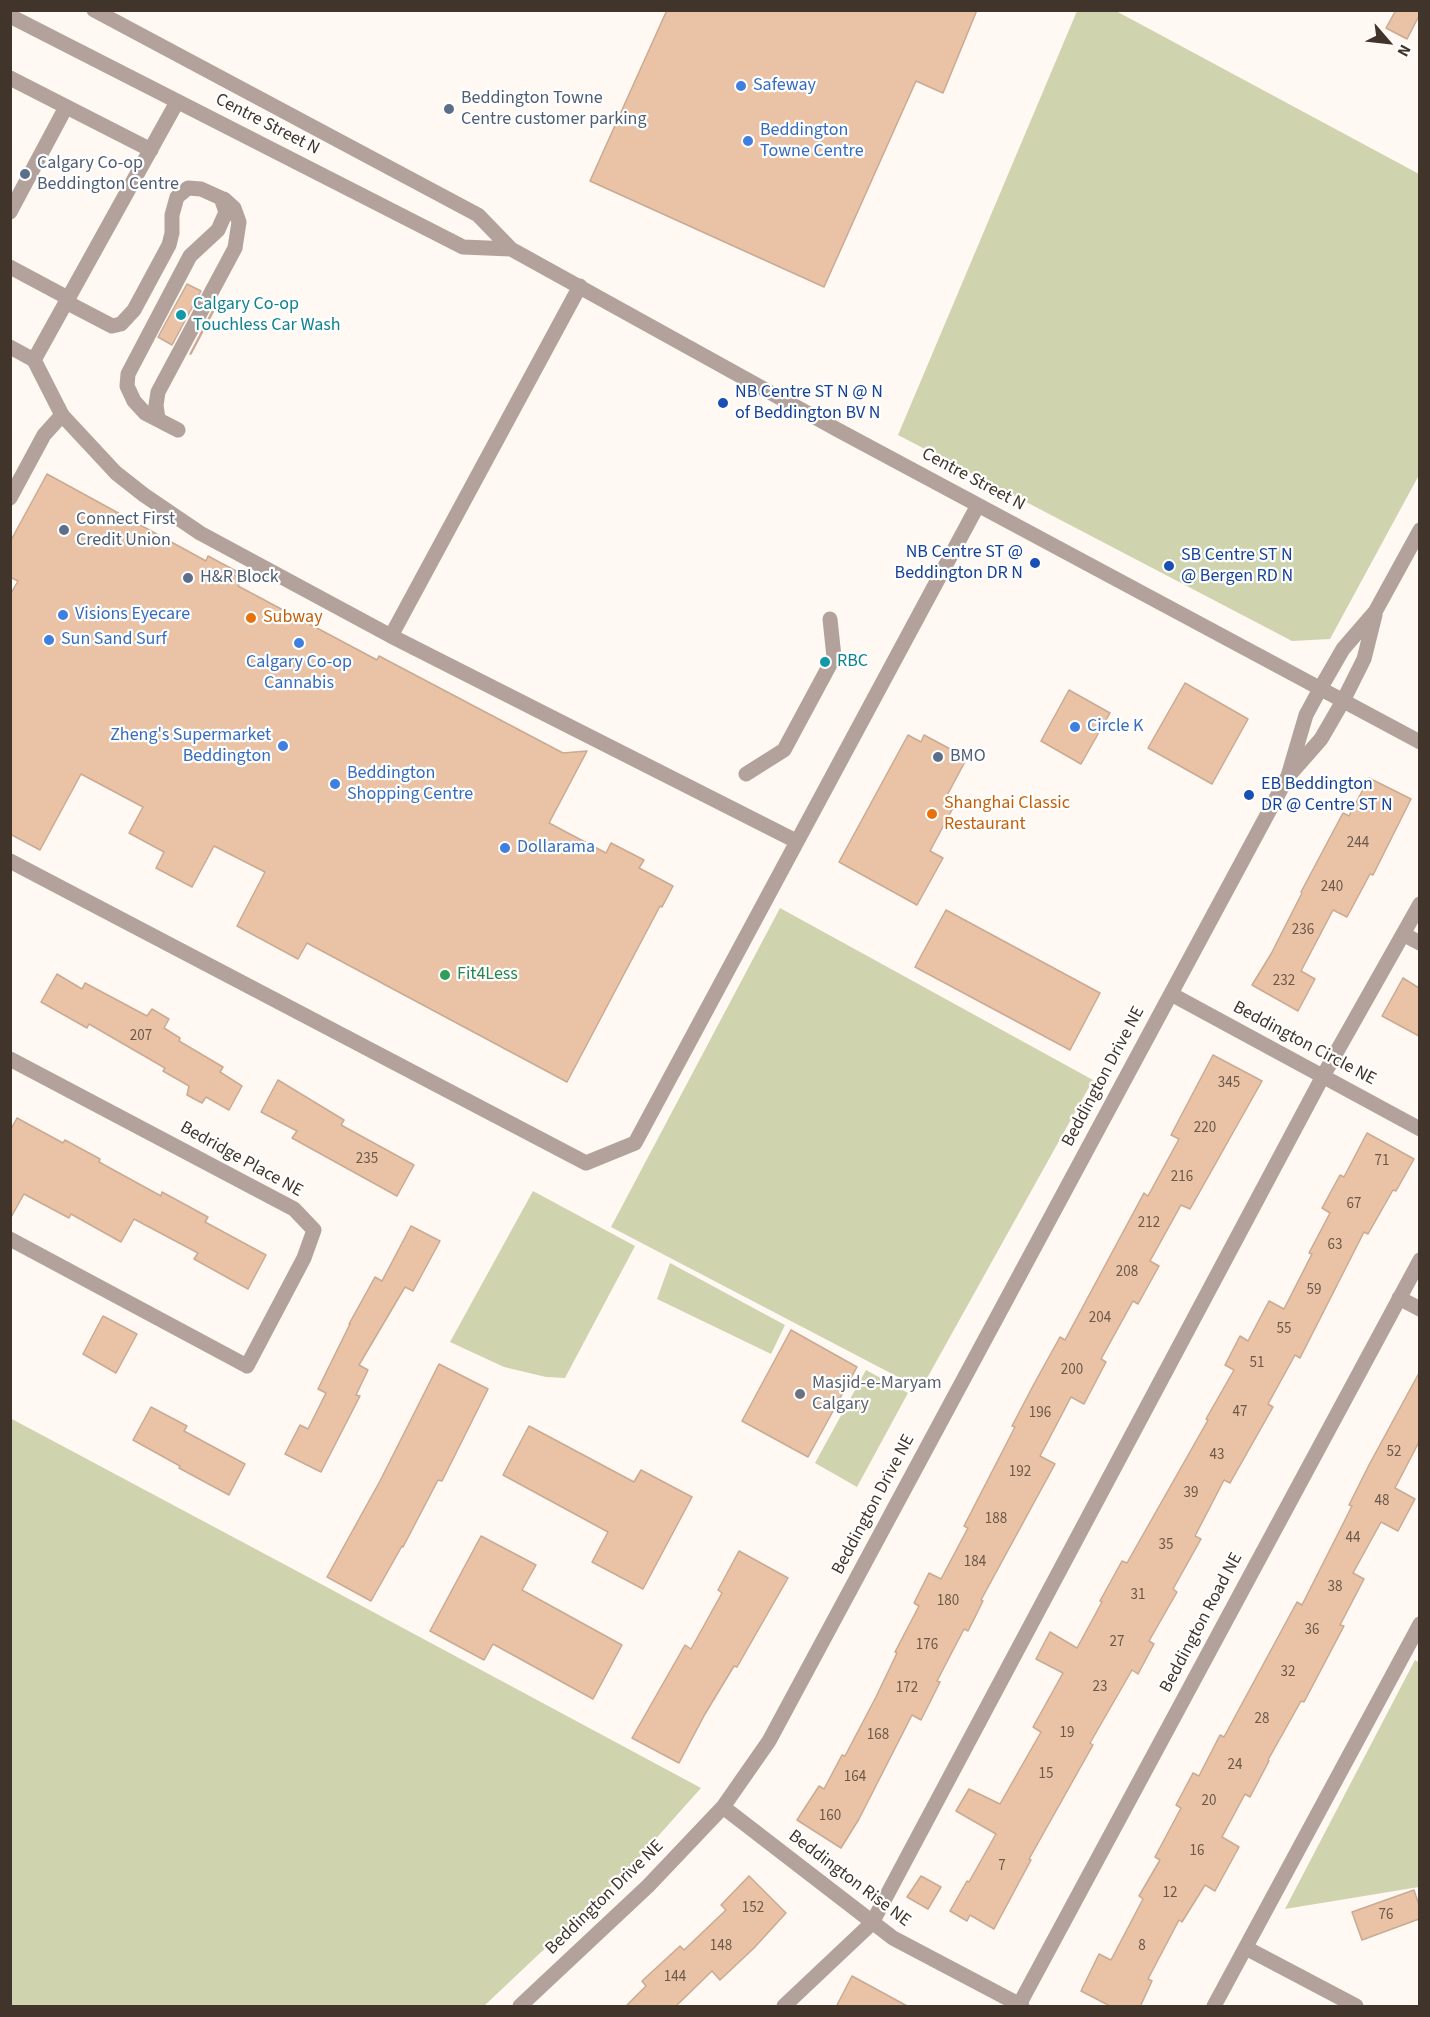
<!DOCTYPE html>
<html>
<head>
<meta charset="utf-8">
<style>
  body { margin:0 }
  #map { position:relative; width:1430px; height:2017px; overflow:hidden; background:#fff8f3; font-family:"Source Sans 3",sans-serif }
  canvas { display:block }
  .frame { position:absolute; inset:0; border:12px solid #41342a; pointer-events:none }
  .north { position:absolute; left:1358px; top:12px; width:60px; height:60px; -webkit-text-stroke:4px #fff; paint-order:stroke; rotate:118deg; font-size:16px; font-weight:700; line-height:24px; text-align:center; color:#41342a }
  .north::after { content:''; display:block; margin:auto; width:21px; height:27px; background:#41342a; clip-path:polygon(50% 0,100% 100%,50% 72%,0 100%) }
</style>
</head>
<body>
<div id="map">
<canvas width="1430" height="2017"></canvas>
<div class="frame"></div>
<div class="north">N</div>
</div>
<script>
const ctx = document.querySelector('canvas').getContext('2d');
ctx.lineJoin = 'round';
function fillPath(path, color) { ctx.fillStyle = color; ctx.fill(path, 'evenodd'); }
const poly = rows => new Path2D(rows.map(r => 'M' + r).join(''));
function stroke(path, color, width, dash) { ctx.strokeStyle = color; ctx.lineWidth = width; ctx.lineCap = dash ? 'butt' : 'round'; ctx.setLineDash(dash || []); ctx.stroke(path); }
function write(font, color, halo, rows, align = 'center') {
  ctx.font = font + ' "Source Sans 3",sans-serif'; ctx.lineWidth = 4.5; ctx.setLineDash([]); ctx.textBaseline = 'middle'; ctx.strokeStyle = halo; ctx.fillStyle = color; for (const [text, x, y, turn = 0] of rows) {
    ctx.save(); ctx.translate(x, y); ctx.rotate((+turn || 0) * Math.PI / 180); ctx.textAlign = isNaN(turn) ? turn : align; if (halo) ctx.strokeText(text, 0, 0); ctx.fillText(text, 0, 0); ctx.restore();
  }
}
const green = poly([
  [1077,11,1116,11,1419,174,1419,475,1330,639,1292,641,898,435],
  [780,908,1093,1080,921,1389,611,1227],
  [533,1191,635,1246,565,1378,546,1377,504,1367,450,1342],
  [670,1263,785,1325,771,1354,657,1299],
  [866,1370,908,1393,857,1487,815,1463],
  [10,1418,308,1577,701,1788,627,1871,484,2006,11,2006],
  [1415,1660,1420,1663,1419,1887,1285,1909]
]);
const building = poly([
  [667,10,977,10,943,93,916,81,824,287,590,181,667,10],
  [1396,10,1419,10,1419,16,1407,39,1386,28,1396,10],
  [187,284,201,291,172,345,158,337,187,284],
  [218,300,219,301,191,354,190,354,218,300],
  [47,474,206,561,208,556,236,571,234,575,242,579,238,586,377,660,379,656,563,753,587,751,549,823,606,853,611,843,644,860,639,868,673,886,662,907,660,906,567,1082,307,943,298,959,237,926,265,872,214,846,192,887,156,868,164,852,129,833,143,807,81,774,40,850,10,834,10,595,18,581,10,577,10,542,47,474],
  [1185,683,1248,719,1212,784,1148,748,1185,683],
  [1069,690,1110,713,1081,764,1041,741,1069,690],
  [908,735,921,742,924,735,967,758,944,801,954,806,930,851,943,858,917,905,839,862,908,735],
  [1369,778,1411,799,1373,875,1370,874,1347,917,1333,910,1301,971,1315,979,1298,1011,1252,985,1271,954,1302,893,1301,892,1343,813,1349,816,1369,778],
  [946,910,1100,993,1070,1050,915,967,946,910],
  [57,974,82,989,85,983,147,1016,152,1009,169,1019,164,1028,180,1038,179,1041,223,1067,220,1072,242,1086,229,1110,206,1097,202,1103,187,1095,189,1086,163,1071,165,1068,89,1024,87,1028,41,1002,57,974],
  [1403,978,1419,988,1419,1036,1382,1016,1403,978],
  [1213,1055,1262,1081,1190,1209,1181,1205,1150,1261,1159,1266,1138,1304,1133,1301,1101,1359,1106,1362,1084,1404,1071,1397,1040,1456,1055,1464,981,1600,983,1601,968,1631,964,1629,937,1681,940,1682,921,1720,912,1715,859,1819,841,1848,797,1820,819,1786,824,1789,842,1755,845,1756,876,1697,897,1653,895,1652,919,1606,914,1603,929,1573,941,1579,968,1528,964,1526,1015,1427,1012,1426,1034,1384,1060,1337,1065,1340,1144,1193,1148,1196,1179,1139,1171,1135,1213,1055],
  [278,1080,344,1120,341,1125,414,1165,397,1196,292,1138,297,1131,261,1112,278,1080],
  [17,1118,63,1143,65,1140,100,1159,99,1162,161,1196,162,1192,208,1217,205,1222,266,1255,248,1289,194,1259,198,1253,134,1219,121,1242,71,1214,69,1218,24,1194,10,1219,10,1131,17,1118],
  [1367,1133,1414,1159,1396,1191,1393,1190,1368,1234,1364,1232,1300,1358,1295,1355,1268,1404,1273,1407,1230,1483,1224,1480,1195,1536,1201,1539,1173,1589,1177,1592,1149,1641,1154,1644,1138,1674,1132,1670,1090,1743,1093,1745,1029,1859,1031,1860,994,1929,970,1915,967,1921,950,1911,967,1881,969,1882,996,1834,956,1811,969,1789,1000,1804,1041,1732,1033,1727,1063,1673,1036,1659,1050,1632,1077,1648,1102,1602,1100,1601,1122,1561,1127,1563,1208,1420,1206,1419,1234,1370,1225,1365,1240,1336,1248,1341,1269,1301,1284,1309,1312,1254,1309,1253,1330,1213,1322,1208,1340,1175,1344,1177,1367,1133],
  [411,1226,440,1241,413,1291,405,1287,359,1365,368,1370,356,1395,360,1396,321,1472,285,1454,300,1425,308,1429,326,1393,318,1389,350,1324,349,1324,375,1277,382,1281,411,1226],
  [103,1316,137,1334,116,1373,83,1354,103,1316],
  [791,1330,857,1367,808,1457,742,1421,791,1330],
  [439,1364,488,1389,442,1481,438,1480,403,1547,402,1546,371,1601,327,1577,380,1481,439,1364],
  [1419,1373,1419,1442,1395,1488,1415,1499,1398,1531,1381,1522,1353,1573,1364,1579,1340,1625,1344,1626,1304,1702,1301,1701,1268,1760,1269,1761,1250,1797,1245,1794,1222,1837,1239,1847,1215,1891,1205,1885,1182,1922,1179,1920,1148,1979,1152,1981,1140,2007,1112,2007,1081,1991,1099,1954,1111,1960,1143,1899,1139,1896,1160,1860,1155,1857,1181,1808,1176,1805,1193,1773,1199,1776,1220,1735,1224,1737,1297,1602,1302,1605,1352,1506,1349,1505,1369,1465,1419,1373],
  [151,1407,187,1426,184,1431,245,1464,229,1495,179,1468,180,1466,133,1440,151,1407],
  [529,1426,634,1482,641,1470,692,1497,643,1589,592,1562,608,1532,503,1475,529,1426],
  [481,1536,536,1565,522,1590,622,1645,593,1699,493,1644,484,1660,430,1631,481,1536],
  [739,1551,788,1578,737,1667,734,1666,705,1714,679,1763,632,1738,685,1645,691,1649,722,1593,718,1590,739,1551],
  [749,1876,786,1913,754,1948,720,1980,712,1971,675,2007,625,2007,646,1986,642,1981,680,1946,684,1950,726,1910,721,1905,749,1876],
  [921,1876,941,1887,928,1909,907,1897,921,1876],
  [1414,1890,1419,1905,1419,1919,1362,1940,1352,1912,1414,1890],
  [852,1976,909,2007,836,2007,852,1976]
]);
const minor = poly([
  [94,10,478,215,511,249,838,430,1420,742],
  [10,16,463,247,511,249],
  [10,78,151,150],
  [10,212,66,107],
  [10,267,68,298],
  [66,302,112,326,121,324,134,310,169,245,172,233,172,215,177,197,188,188,201,189,221,198,226,212,218,230,190,256,128,374,127,386,134,401,145,413,178,430],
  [10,347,34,360,62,415,116,473,144,495,200,533,391,636,580,286],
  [34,360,177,102],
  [158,419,156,405,158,392,235,248,239,222,234,208,224,199],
  [10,498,44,435,62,415],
  [391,636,796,841],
  [1292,772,1321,739,1343,701,1364,659,1375,615],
  [746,774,784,750,834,657,830,619],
  [10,861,586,1163,635,1143,978,505],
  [1403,934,1420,943],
  [1171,994,1420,1129],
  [10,1059,294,1209,314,1230,304,1258,247,1366,10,1239],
  [1399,1298,1420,1309],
  [723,1807,893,1938,1022,2006],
  [1246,1948,1356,2006],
  [1019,2005,1420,1260],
  [520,2006,648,1886,723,1807,769,1741,1288,776,1306,715,1320,689,1343,649,1375,612,1420,530],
  [784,2006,872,1923,1323,1076,1420,904],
  [1214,2006,1420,1624]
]);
const markers = [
  [741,86,6,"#3f7fe0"],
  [449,109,6,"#5c6f8a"],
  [748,141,6,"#3f7fe0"],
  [25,174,6,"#5c6f8a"],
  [181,315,6,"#0f9aa8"],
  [723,403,6,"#1a4fb4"],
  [64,530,6,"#5c6f8a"],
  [1035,563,6,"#1a4fb4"],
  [1169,566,6,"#1a4fb4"],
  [188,578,6,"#5c6f8a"],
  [63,615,6,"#3f7fe0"],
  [251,618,6,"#e8710a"],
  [49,640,6,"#3f7fe0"],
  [299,643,6,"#3f7fe0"],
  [825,662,6,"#0f9aa8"],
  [1075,727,6,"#3f7fe0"],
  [283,746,6,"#3f7fe0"],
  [938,757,6,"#5c6f8a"],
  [335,784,6,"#3f7fe0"],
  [1249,795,6,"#1a4fb4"],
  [932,814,6,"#e8710a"],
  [505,848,6,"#3f7fe0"],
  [445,975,6,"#2e9e5b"],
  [800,1394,6,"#6b7280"]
];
const numberNames = [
  ["244",1358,844],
  ["240",1332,888],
  ["236",1303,931],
  ["232",1284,982],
  ["207",141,1037],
  ["345",1229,1084],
  ["220",1205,1129],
  ["235",367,1160],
  ["71",1382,1162],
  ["216",1182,1178],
  ["67",1354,1205],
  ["212",1149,1224],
  ["63",1335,1246],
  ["208",1127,1273],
  ["59",1314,1291],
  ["204",1100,1319],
  ["55",1284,1330],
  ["51",1257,1364],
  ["200",1072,1371],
  ["47",1240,1413],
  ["196",1040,1414],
  ["52",1394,1453],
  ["43",1217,1456],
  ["192",1020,1473],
  ["39",1191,1494],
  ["48",1382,1502],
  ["188",996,1520],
  ["44",1353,1539],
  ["35",1166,1546],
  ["184",975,1563],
  ["38",1335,1588],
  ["31",1138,1596],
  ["180",948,1602],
  ["36",1312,1631],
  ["27",1117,1643],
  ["176",927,1646],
  ["32",1288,1673],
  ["23",1100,1688],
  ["172",907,1689],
  ["28",1262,1720],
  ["19",1067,1734],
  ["168",878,1736],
  ["24",1235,1766],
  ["15",1046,1775],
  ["164",855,1778],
  ["20",1209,1802],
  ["160",830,1817],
  ["16",1197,1852],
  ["7",1002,1867],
  ["12",1170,1894],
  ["152",753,1909],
  ["76",1386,1916],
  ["148",721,1947],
  ["8",1142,1947],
  ["144",675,1978]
];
const shopNames = [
  ["Safeway",753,86],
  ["Beddington",760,131],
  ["Towne Centre",760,152],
  ["Visions Eyecare",75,615],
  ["Sun Sand Surf",61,640],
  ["Calgary Co-op",299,663,"center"],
  ["Cannabis",299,684,"center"],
  ["Circle K",1087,727],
  ["Zheng's Supermarket",271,736,"right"],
  ["Beddington",271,757,"right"],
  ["Beddington",347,774],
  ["Shopping Centre",347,795],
  ["Dollarama",517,848]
];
const serviceNames = [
  ["Beddington Towne",461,99],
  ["Centre customer parking",461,120],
  ["Calgary Co-op",37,164],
  ["Beddington Centre",37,185],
  ["Connect First",76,520],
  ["Credit Union",76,541],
  ["H&R Block",200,578],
  ["BMO",950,757]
];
const streetNames = [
  ["Centre Street N",267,125,27],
  ["Centre Street N",973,480,28],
  ["Beddington Circle NE",1304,1044,28],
  ["Beddington Drive NE",1104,1077,-62],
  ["Bedridge Place NE",241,1160,29],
  ["Beddington Drive NE",874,1505,-62],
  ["Beddington Road NE",1202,1623,-62],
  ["Beddington Rise NE",849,1879,37],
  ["Beddington Drive NE",605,1898,-44]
];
const cultureNames = [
  ["Calgary Co-op",193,305],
  ["Touchless Car Wash",193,326],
  ["RBC",837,662]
];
const transitNames = [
  ["NB Centre ST N @ N",735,393],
  ["of Beddington BV N",735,414],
  ["NB Centre ST @",1023,553,"right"],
  ["Beddington DR N",1023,574,"right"],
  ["SB Centre ST N",1181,556],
  ["@ Bergen RD N",1181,577],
  ["EB Beddington",1261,785],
  ["DR @ Centre ST N",1261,806]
];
const foodNames = [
  ["Subway",263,618],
  ["Shanghai Classic",944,804],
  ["Restaurant",944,825]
];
const leisureNames = [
  ["Fit4Less",457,975]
];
const worshipNames = [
  ["Masjid-e-Maryam",812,1384],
  ["Calgary",812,1405]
];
fillPath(green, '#cfd4af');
fillPath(building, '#eac3a6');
stroke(building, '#c9aa92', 1.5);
stroke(minor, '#b2a29b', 15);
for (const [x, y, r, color] of markers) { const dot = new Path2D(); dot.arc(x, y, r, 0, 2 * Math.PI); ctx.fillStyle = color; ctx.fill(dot); stroke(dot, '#fff', 2); }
write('15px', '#6b5849', null, numberNames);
write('18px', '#366cbe', '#fff', shopNames, 'left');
write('18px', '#4e5e75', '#fff', serviceNames, 'left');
write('18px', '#41342a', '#fff', streetNames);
write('18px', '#0d838f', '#fff', cultureNames, 'left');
write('18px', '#164399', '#fff', transitNames, 'left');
write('18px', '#c56008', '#fff', foodNames, 'left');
write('18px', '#27864d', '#fff', leisureNames, 'left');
write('18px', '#5b616d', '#fff', worshipNames, 'left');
</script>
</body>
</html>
